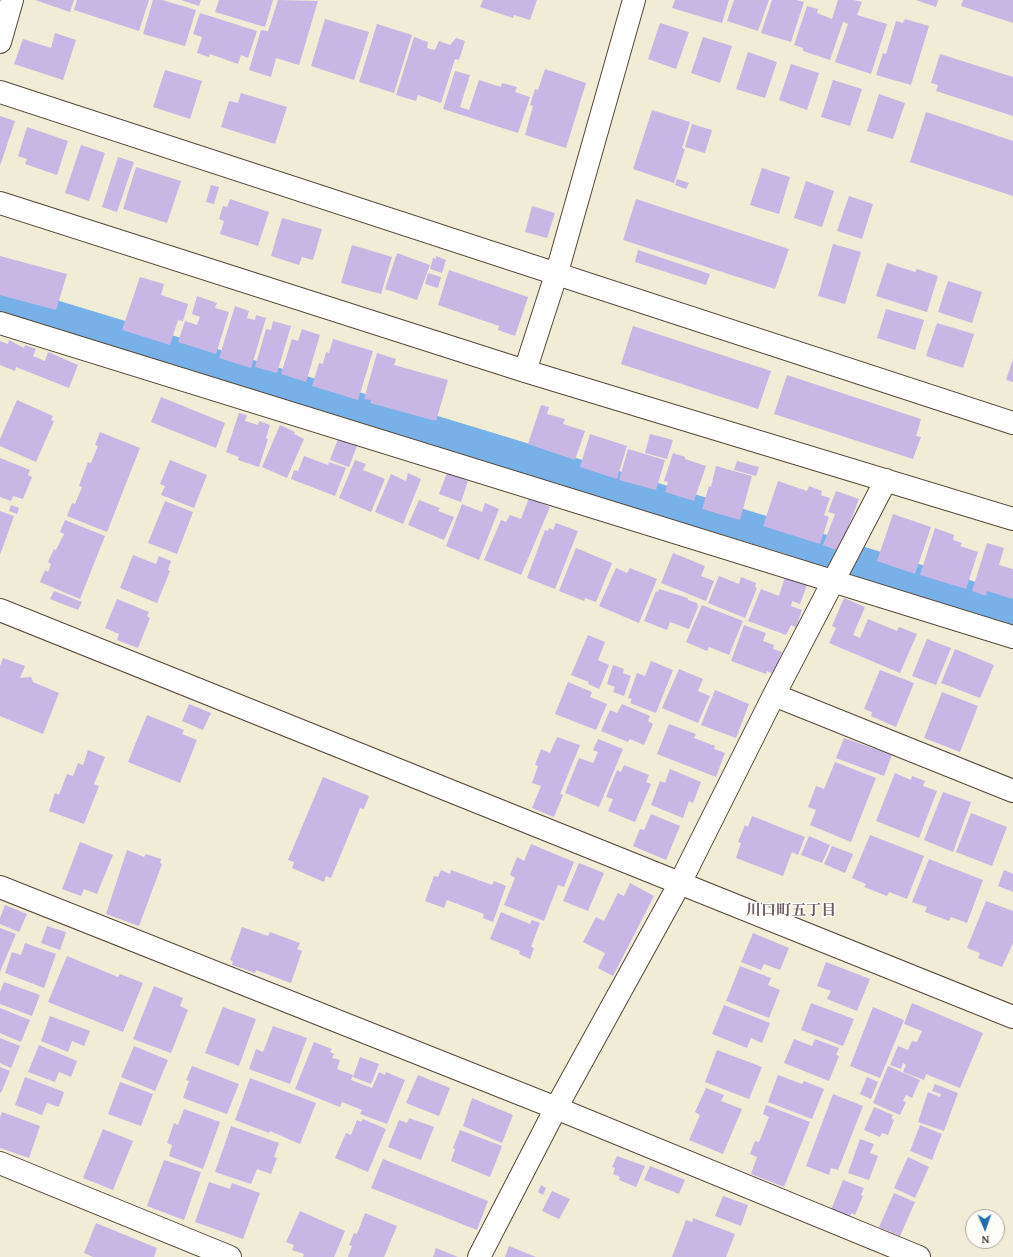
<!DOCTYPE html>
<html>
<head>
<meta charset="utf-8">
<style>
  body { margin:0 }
  #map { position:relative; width:1013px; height:1257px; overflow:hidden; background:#f1ecd5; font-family:"Gentium Book Plus",serif }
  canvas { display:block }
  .north { position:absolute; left:965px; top:1209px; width:40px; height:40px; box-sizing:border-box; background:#fdfcf7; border:1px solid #afa8a0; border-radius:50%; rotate:178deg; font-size:11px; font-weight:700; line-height:16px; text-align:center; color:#3b2a1e }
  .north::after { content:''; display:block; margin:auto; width:14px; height:18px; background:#1f6fb2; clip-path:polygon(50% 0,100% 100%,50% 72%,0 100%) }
</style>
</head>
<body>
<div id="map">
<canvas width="1013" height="1257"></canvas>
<div class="north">N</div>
</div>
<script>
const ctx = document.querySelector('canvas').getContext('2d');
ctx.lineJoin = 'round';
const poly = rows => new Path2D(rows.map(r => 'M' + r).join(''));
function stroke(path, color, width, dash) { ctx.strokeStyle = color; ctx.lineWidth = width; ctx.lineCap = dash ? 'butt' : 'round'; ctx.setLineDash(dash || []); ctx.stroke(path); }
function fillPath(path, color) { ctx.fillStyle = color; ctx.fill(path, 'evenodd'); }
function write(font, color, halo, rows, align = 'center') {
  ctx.font = font + ' "Gentium Book Plus","Noto Serif JP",serif'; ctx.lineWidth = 3; ctx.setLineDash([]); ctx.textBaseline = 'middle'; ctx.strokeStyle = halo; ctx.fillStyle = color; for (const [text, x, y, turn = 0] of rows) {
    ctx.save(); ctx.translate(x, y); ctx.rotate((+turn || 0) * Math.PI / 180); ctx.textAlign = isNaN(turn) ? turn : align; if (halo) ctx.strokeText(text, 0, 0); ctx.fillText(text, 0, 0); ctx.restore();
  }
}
const canal = poly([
  [0,299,776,535,1013,610]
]);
const building = poly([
  [35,0,74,0,70,12],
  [77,0,149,0,139,31,74,10],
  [153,0,162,0,196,10,185,46,143,34],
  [181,0,201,0,199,6],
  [219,0,273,0,265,27,215,12],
  [278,0,318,1,299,65,276,58,271,77,249,70,261,30,268,31],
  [483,0,537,0,530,20,514,15,513,18,480,7],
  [675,0,729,0,722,23,672,8],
  [734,0,769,0,758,31,727,21],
  [772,0,796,0,804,2,791,42,761,33],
  [838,0,854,0,862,2,857,15,887,24,871,74,835,62,848,24,844,22,843,22,830,60,803,51,803,48,794,45,807,6,818,9,817,13,832,19],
  [916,0,938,0,936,7],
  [963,0,1013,0,1013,23,961,6],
  [200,13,257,31,248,58,241,55,238,64,210,54,209,57,197,53,202,37,193,34],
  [325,19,369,32,354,80,311,66],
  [905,19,929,26,911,85,876,75,883,53,886,54,896,21,903,23],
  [660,23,689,32,676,69,648,59],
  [377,24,412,35,394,93,359,82],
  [55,33,76,40,63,80,14,64,23,39,51,48],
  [414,37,428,42,427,48,435,50,439,41,450,45,456,38,465,41,459,60,455,59,441,103,418,95,416,101,396,95],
  [703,37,732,46,720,83,691,73],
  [748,52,777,62,765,98,736,89],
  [940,54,1013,77,1013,116,936,91,938,85,931,83],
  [791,64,819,73,807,110,779,100],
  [545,69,586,83,566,148,525,135,533,106,530,105,535,89,538,90],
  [165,70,202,81,190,119,153,107],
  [455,71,470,75,460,107,469,110,479,80,501,87,502,83,517,87,515,92,530,97,518,133,443,109],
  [833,80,862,89,850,126,821,117],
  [241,93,287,107,275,144,221,127,229,101,238,103],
  [879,94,905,103,893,139,867,131],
  [652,110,690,122,682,148,685,149,674,183,633,169],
  [926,112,1013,141,1013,196,910,162],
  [0,116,15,121,0,166],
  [692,124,712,130,705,153,685,147],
  [27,127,68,141,57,175,25,164,27,159,18,156],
  [81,145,105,153,89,201,65,193],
  [118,157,134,162,117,212,102,207],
  [136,167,181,181,167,223,123,209],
  [762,168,790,177,779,214,750,205],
  [677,179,689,183,686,189,675,185],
  [806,181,834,191,822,227,794,218],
  [211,185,219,187,214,204,206,202],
  [849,196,873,204,862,239,837,231],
  [230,199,269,212,258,246,220,234,224,221,219,219,223,206,227,207],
  [636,199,789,249,775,289,623,240],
  [532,206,555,213,547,238,525,232],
  [282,218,322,229,313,260,302,257,299,265,271,256],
  [833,244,861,252,845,304,818,296],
  [352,245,392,257,381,294,341,283],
  [638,250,710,274,706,285,635,262],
  [397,253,430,265,417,300,385,289],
  [0,256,67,274,56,310,0,295],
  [436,256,446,260,442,273,430,269,433,258,436,259],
  [887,263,915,272,917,269,938,276,927,312,876,296],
  [449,270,528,297,515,336,498,330,499,326,438,305],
  [428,273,441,277,438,288,425,284],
  [140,277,164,284,161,295,188,304,183,321,178,320,170,345,122,330],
  [948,281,982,292,972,323,938,312],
  [197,296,217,303,215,308,229,312,216,354,178,342,185,321,197,325,200,317,192,314],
  [235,306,249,311,247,318,255,320,256,315,266,318,251,368,219,358],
  [886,309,924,320,915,350,877,338],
  [273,321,291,326,277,373,255,367,266,329,271,330],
  [937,323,974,334,963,368,926,356],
  [633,326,771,371,758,409,621,364],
  [302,329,320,335,306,382,281,374,292,339,298,341],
  [333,339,373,351,358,400,312,386,319,363,323,364,326,352,329,353],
  [9,340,24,348,25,345,36,349,33,356,45,361,48,352,78,365,69,388,16,367,15,371,0,365,0,341,8,344],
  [377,353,396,359,394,365,448,380,436,421,370,403,371,400,364,399],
  [1013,359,1013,382,1006,380],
  [787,375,921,419,916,436,921,437,913,459,774,414],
  [161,397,225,423,216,448,151,422],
  [17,400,53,416,51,420,54,421,36,462,0,446,0,439],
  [541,405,549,407,547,414,565,419,563,424,585,431,575,460,528,444],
  [239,413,247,415,245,421,258,425,259,421,270,425,266,438,268,439,259,467,238,460,239,457,226,452],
  [280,425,295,432,294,434,304,439,287,478,262,467],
  [100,432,140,448,107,532,67,516,72,503,75,504,82,487,79,486,88,462,91,463,98,446,95,445],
  [590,434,627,446,617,479,580,467],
  [650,434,673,440,667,459,645,453],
  [338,439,357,446,349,467,330,460],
  [628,449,665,460,656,490,619,480],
  [673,453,685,457,685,459,706,466,694,501,665,492,668,482,664,481],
  [304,456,328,465,329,462,346,468,335,496,291,479,294,470,298,471],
  [0,458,30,470,28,475,32,477,23,499,13,496,11,501,0,497],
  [170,460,207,475,194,508,161,495,165,486,160,484],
  [355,460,366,464,363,470,385,479,371,512,339,498],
  [737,461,759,467,756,476,734,470],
  [716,466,752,476,740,520,702,509,709,486,711,487],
  [408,473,421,479,403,524,375,512,391,474,406,481],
  [447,473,468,481,461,502,439,494],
  [778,481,807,491,809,486,822,491,821,495,830,498,824,515,829,517,820,544,763,526],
  [836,491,859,499,839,551,823,545,835,514,828,512],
  [529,498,550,507,521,575,484,560,501,520,506,522,510,515,521,519],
  [419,500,440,508,438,511,454,517,444,540,408,525],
  [165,501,193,512,177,554,148,543],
  [485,503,499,509,479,560,446,546,462,504,482,512],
  [11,505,19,508,17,514,9,511],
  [0,511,14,516,0,555],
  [893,514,931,527,915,574,877,561],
  [65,520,105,536,80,599,40,582,45,570,48,572,51,564,48,562,54,549,56,550,64,534,60,532],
  [556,523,578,531,555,589,527,578,545,530,548,531,549,528,553,530],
  [935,528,954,535,953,540,962,543,960,546,978,552,966,589,920,575],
  [987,543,1004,548,999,565,1013,569,1013,599,987,591,986,596,972,591],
  [576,548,612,563,596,602,585,598,584,601,559,591],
  [673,553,705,566,701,576,714,581,706,601,661,583],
  [133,555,156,564,159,556,171,561,168,570,170,571,157,603,120,588],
  [616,568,627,573,630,568,657,579,639,623,599,606],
  [719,576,739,584,741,577,756,583,755,587,757,588,745,618,708,603],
  [785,577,807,585,800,604,792,601,791,606,802,610,796,627,791,625,786,635,748,621,761,589,779,596],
  [659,589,688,598,688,600,697,603,698,607,689,629,670,622,667,630,644,621,656,591,658,592],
  [54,591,82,602,78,610,50,599],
  [844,598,865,607,853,635,860,638,868,619,897,631,899,627,917,634,900,673,829,643,836,628,832,626],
  [117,599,149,612,147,616,150,618,138,648,117,640,119,634,105,628],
  [702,605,743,621,729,655,709,647,707,651,686,642],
  [744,625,766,633,763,641,774,645,773,649,782,652,773,674,767,671,766,674,731,661],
  [588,635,605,642,598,660,609,665,599,689,588,684,589,682,571,675],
  [927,639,951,648,936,685,912,676],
  [955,649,994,665,980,698,941,683],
  [3,658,25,666,20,678,31,677,33,682,59,693,43,734,0,716,0,666],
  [651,661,673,670,656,713,630,703,632,699,628,698,637,673,645,676],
  [613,665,624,669,623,673,631,676,624,696,613,692,615,687,607,684],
  [679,669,703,679,698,691,710,696,698,723,662,708],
  [880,670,914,683,896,727,871,716,872,712,864,709],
  [568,682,592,692,590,697,607,704,596,730,555,714],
  [715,690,749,704,736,738,701,725],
  [942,692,978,706,960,752,924,738],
  [189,704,211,713,203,730,182,721],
  [622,704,650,716,648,721,653,724,644,745,630,739,628,742,601,731,610,710,617,713],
  [147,715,184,730,182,734,197,740,180,783,128,762],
  [669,724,696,734,694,738,715,746,714,749,725,753,716,777,657,754],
  [557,737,580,745,560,794,563,795,554,817,532,808,541,786,532,783,538,766,535,765,541,749,550,753],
  [844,738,892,755,884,776,836,758],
  [598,739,623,749,599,807,565,793,579,758,593,763,598,752,593,750],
  [88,750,105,757,94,784,99,786,84,824,49,811,55,793,59,795,67,774,73,776,78,763,83,765],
  [835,762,876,778,851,842,810,825,816,810,808,807,816,786,824,789],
  [624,765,649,775,646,782,651,784,635,822,608,811,613,799,606,797,617,770,621,772],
  [670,769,701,782,693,803,689,801,683,818,651,805,660,781,665,783],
  [895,773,911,780,912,776,925,781,923,786,937,791,919,838,876,821],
  [323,777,369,796,364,809,360,808,331,878,326,876,324,882,292,868,294,862,288,860],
  [943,792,971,802,953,852,924,840],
  [971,813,1007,827,992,866,956,852],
  [651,814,680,826,666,860,633,846,640,829,644,830],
  [752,816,805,837,798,855,792,852,783,876,736,858,741,843,738,842,745,825,748,827],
  [870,835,924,856,907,899,889,892,887,896,864,887,866,884,852,878],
  [809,836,830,845,822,863,801,855],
  [80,842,113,855,97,894,84,889,81,896,62,889],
  [531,844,574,862,564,887,558,885,544,921,504,905,515,878,510,875,517,857,524,861],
  [832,846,853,854,845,873,824,864],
  [127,850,144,857,146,854,161,859,160,863,162,864,139,926,106,914],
  [929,859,983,880,967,923,951,917,949,921,925,912,927,907,912,902],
  [579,863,604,873,588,911,563,901],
  [441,870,450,874,451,870,492,885,494,881,506,886,493,922,483,918,484,914,447,900,444,908,425,901,434,876,438,877],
  [1004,870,1013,874,1013,892,998,886],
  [630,883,654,896,613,976,598,968,605,953,583,942,596,917,604,921,618,893,624,896],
  [986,901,1013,911,1013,943,1002,967,978,958,980,953,967,948],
  [5,905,27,914,19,932,0,924,0,918],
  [501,912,530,924,532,920,540,923,531,947,534,948,530,959,519,954,520,951,490,939],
  [47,926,66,932,60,950,41,943],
  [242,927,268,936,270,932,300,943,297,949,302,951,291,983,256,970,255,973,232,965,233,961,230,960],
  [0,928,16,934,0,972],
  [753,933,789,948,780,970,764,964,761,970,741,962],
  [25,943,56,954,44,988,5,973,12,952,21,955],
  [67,956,118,977,120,974,143,983,123,1032,48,1002],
  [826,962,870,979,857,1011,827,999,831,991,817,986],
  [740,966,771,978,768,985,780,990,769,1018,726,1001],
  [4,982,40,995,32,1016,0,1004,0,992],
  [154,986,183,998,180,1006,188,1010,171,1053,133,1039],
  [811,1003,854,1019,843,1046,801,1030],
  [912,1003,983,1033,960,1088,926,1074,924,1080,903,1072,906,1065,903,1063,901,1069,890,1065,898,1046,908,1050,912,1041,917,1042,922,1031,904,1024],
  [724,1005,770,1023,762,1043,751,1038,747,1048,712,1034],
  [223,1007,256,1019,239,1066,205,1053],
  [873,1007,904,1020,880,1078,850,1066],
  [0,1008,30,1020,21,1042,0,1033],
  [50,1016,90,1031,84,1046,72,1041,68,1052,41,1041],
  [273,1026,307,1038,290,1084,249,1069,256,1049,263,1052],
  [0,1038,20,1046,11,1068,0,1063],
  [794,1039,812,1046,815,1039,839,1048,836,1055,839,1056,829,1081,784,1063],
  [314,1042,332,1049,330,1052,334,1054,332,1058,340,1060,337,1069,353,1075,351,1080,372,1088,379,1072,385,1075,386,1072,405,1080,387,1124,360,1114,362,1110,342,1102,340,1107,295,1089],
  [39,1045,77,1061,71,1077,59,1072,55,1082,28,1072],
  [134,1046,168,1060,155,1091,121,1077],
  [717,1050,762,1067,749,1099,705,1082],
  [360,1057,379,1064,371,1084,353,1077],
  [192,1066,239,1084,227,1114,183,1098,189,1081,186,1080],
  [888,1066,920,1080,912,1098,906,1095,903,1101,906,1102,900,1115,873,1103],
  [0,1067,10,1071,1,1093,0,1092],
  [418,1075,450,1088,439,1116,406,1103],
  [778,1075,802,1084,804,1081,824,1089,812,1119,768,1102],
  [25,1077,64,1092,59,1107,47,1103,42,1115,15,1105],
  [867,1077,878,1082,871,1099,860,1094],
  [250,1078,316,1103,300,1144,270,1131,269,1133,235,1120],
  [120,1082,153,1094,141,1126,108,1114],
  [935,1084,958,1093,944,1131,918,1122,928,1092,940,1097,941,1094,932,1091],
  [706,1088,724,1095,721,1101,742,1109,723,1154,689,1140,700,1115,695,1112],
  [833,1094,863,1106,838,1170,831,1168,829,1175,806,1166],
  [472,1098,513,1115,502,1143,463,1126],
  [766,1105,810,1122,784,1187,751,1174,757,1157,750,1154,755,1141,759,1142,769,1117,763,1114],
  [874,1107,893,1115,891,1118,894,1120,888,1135,882,1133,880,1137,864,1130],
  [184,1109,220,1122,203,1169,169,1156,172,1145,167,1143,174,1123,178,1125],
  [2,1112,40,1126,29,1158,0,1148,0,1118],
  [409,1118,434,1127,421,1160,388,1147,399,1120,407,1123],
  [363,1119,386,1129,368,1172,335,1158,346,1133,351,1135,357,1120,361,1122],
  [920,1125,942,1134,932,1160,910,1151],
  [231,1126,279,1143,274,1157,277,1158,271,1174,257,1169,251,1184,215,1172],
  [103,1129,133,1141,113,1190,83,1178],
  [460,1130,502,1146,490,1177,451,1161,455,1149,453,1148],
  [860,1139,874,1144,870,1153,878,1156,869,1180,848,1173],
  [617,1156,645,1166,636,1187,619,1180,620,1177,613,1174,615,1168,612,1167],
  [908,1157,929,1167,915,1198,894,1188],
  [383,1159,488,1201,477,1230,371,1188],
  [164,1160,201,1172,184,1220,147,1206],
  [650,1166,685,1180,679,1194,644,1180],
  [843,1180,864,1188,861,1195,863,1196,855,1215,852,1213,849,1218,831,1210],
  [209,1182,230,1189,232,1183,260,1193,243,1239,195,1222],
  [541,1185,546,1188,543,1195,538,1192],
  [552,1191,570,1199,559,1219,542,1211],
  [894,1193,915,1202,900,1236,879,1227],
  [723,1196,748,1205,741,1226,715,1216],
  [300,1211,345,1231,334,1257,303,1257,304,1254,292,1250,294,1245,286,1242],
  [365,1213,397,1226,384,1257,348,1257,352,1246,349,1245,354,1233,357,1234],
  [693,1218,735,1234,726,1257,672,1257,686,1220,692,1222],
  [96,1223,157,1248,154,1257,93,1257,84,1253],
  [509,1246,536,1257,505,1257],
  [436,1248,458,1257,433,1257]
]);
const minor = poly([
  [0,42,12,0],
  [0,92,1013,423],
  [0,203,525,371,1013,519],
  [0,323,1013,637],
  [525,371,557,272,634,0],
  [0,610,1013,1017],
  [774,695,1013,791],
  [0,887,556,1108,919,1257],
  [0,1163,230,1257],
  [479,1257,556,1108,680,883,774,695,886,480]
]);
const neighbourhoodNames = [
  ["川口町五丁目",791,911]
];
stroke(canal, '#78b1e8', 31);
fillPath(building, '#c8b7e5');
stroke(minor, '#564739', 24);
stroke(minor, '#fff', 22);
write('bold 15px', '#6c5b64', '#fdfcf7', neighbourhoodNames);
</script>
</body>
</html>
